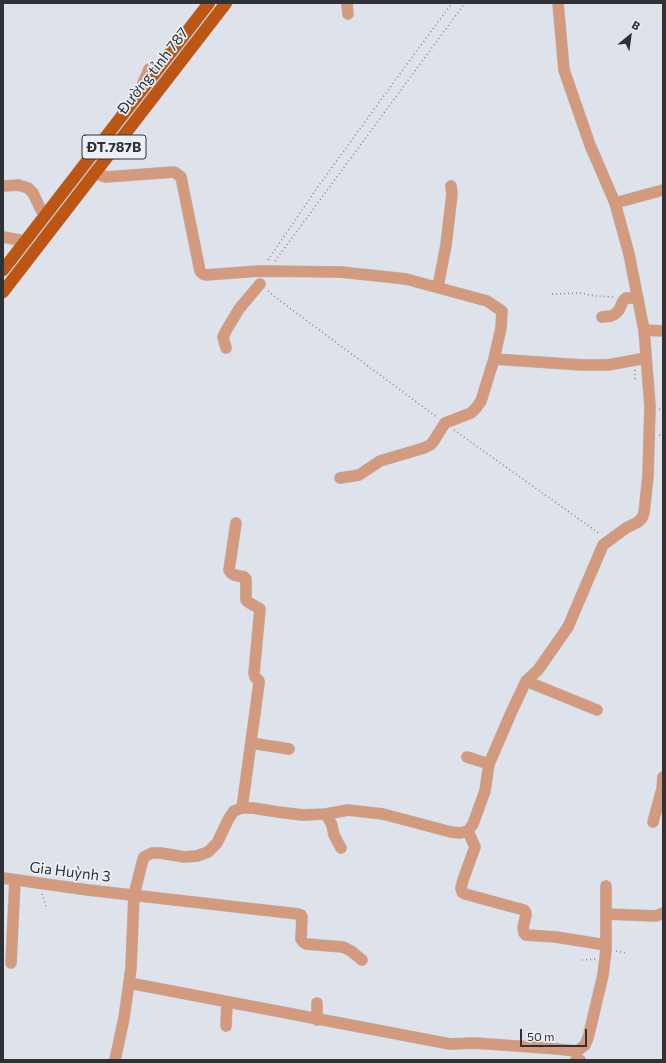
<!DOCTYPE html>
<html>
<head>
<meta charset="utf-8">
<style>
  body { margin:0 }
  #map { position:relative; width:666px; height:1063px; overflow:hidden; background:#dee3eb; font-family:Commissioner,sans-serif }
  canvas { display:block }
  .frame { position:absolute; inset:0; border:4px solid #2f3134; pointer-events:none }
  .north { position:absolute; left:610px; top:16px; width:40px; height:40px; -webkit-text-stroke:3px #ebf0f8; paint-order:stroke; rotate:29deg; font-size:11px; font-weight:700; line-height:16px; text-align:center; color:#2f3134 }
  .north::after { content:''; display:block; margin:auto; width:14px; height:18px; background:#2f3134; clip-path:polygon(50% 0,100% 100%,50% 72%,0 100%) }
  .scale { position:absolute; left:520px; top:1029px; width:67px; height:18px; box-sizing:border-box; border:2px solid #2f3134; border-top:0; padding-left:5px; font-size:12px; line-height:14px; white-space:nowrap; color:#2f3134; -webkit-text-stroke:3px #ebf0f8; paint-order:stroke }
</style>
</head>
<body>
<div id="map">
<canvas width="666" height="1063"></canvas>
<div class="frame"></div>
<div class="north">B</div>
<div class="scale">50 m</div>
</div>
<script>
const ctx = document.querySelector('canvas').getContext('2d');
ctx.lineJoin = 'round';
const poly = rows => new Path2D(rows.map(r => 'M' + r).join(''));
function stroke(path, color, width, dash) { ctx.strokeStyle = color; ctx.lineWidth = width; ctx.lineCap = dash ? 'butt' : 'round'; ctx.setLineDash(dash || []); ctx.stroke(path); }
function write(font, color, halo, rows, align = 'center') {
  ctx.font = font + ' Commissioner,sans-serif'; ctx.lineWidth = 3.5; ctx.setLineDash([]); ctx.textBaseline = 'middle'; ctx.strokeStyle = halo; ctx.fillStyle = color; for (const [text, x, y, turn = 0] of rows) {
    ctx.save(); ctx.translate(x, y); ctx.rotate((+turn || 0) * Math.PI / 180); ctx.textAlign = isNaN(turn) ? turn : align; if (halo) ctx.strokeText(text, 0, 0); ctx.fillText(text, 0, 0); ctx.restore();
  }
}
const path = poly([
  [268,260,317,188,399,75,452,3],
  [275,261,465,3],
  [268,291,283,303,438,418],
  [552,294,580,293,596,296,614,297],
  [635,370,635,382],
  [659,409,663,411],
  [454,430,600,534],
  [659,435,663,436],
  [42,894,47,909],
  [616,951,627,953],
  [582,960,596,959]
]);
const minor = poly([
  [347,3,348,14],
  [144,86,143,83,149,69],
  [94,173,106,177,174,172,181,177,200,271,203,274,206,275,259,271,341,272,406,279,487,301,502,311,501,328,494,359,481,401,476,408,471,413,445,423,433,442,430,445,424,448,380,461,359,475,340,478],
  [3,186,18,185,28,188,33,193,41,210,46,214],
  [615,203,663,190],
  [3,237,25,241],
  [438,287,446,245,452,194,451,186],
  [602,317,611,316,615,314,619,310,623,301,626,298,638,298],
  [644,330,663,331],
  [226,348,223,337,227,329,239,309,260,284],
  [494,359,582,365,608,365,646,358],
  [236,523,229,570,231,573,234,575,244,577,246,579,246,600,248,602,260,609,254,673,255,677,259,681,259,683,242,808],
  [526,681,597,710],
  [251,743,289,749],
  [467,757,489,764],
  [326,814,332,825,334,835,341,848],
  [653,822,662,789,663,777],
  [468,831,475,847,463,880,461,888,462,892,465,894,524,910,526,913,526,915,523,927,524,933,526,935,556,937,606,945],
  [3,878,88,890,298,914,301,915,302,917,301,939,303,942,306,944,343,947,351,951,362,960],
  [606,914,656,916,663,913],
  [11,963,15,880],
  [129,983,450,1044,475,1043,558,1049,577,1051,585,1045,588,1038,603,975,606,950,606,886],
  [317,1020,317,1003],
  [226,1026,227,1002],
  [115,1060,124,1018,131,968,134,895,142,863,144,857,152,853,161,853,184,857,197,856,208,852,217,843,229,818,234,811,242,808,253,808,278,812,303,815,326,814,348,810,383,814,451,832,460,833,468,831,473,824,485,791,489,764,511,713,526,681,538,670,568,627,603,545,626,528,638,522,642,518,644,513,648,476,650,406,644,330,629,254,615,203,590,145,564,70,558,3],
  [576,1060,580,1060]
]);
const major = poly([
  [3,270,209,3],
  [3,292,226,3]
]);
const shields = [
  [114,147,64]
];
const shieldNames = [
  ["ĐT.787B",114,147]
];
const streetNames = [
  ["Đường tỉnh 787",153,71,-52],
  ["Gia Huỳnh 3",70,872,7]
];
stroke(minor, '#bbbfc6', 12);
stroke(major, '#bbbfc6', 13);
stroke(path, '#82868b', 1.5, [1, 3]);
stroke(minor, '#d39a7e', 11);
stroke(major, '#bd5613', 12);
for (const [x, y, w] of shields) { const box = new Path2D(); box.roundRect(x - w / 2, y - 12, w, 24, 3); ctx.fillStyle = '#ebf0f8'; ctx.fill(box); stroke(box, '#2f3134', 1); }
write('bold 14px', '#2f3134', null, shieldNames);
write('15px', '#2f3134', '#ebf0f8', streetNames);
</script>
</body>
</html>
